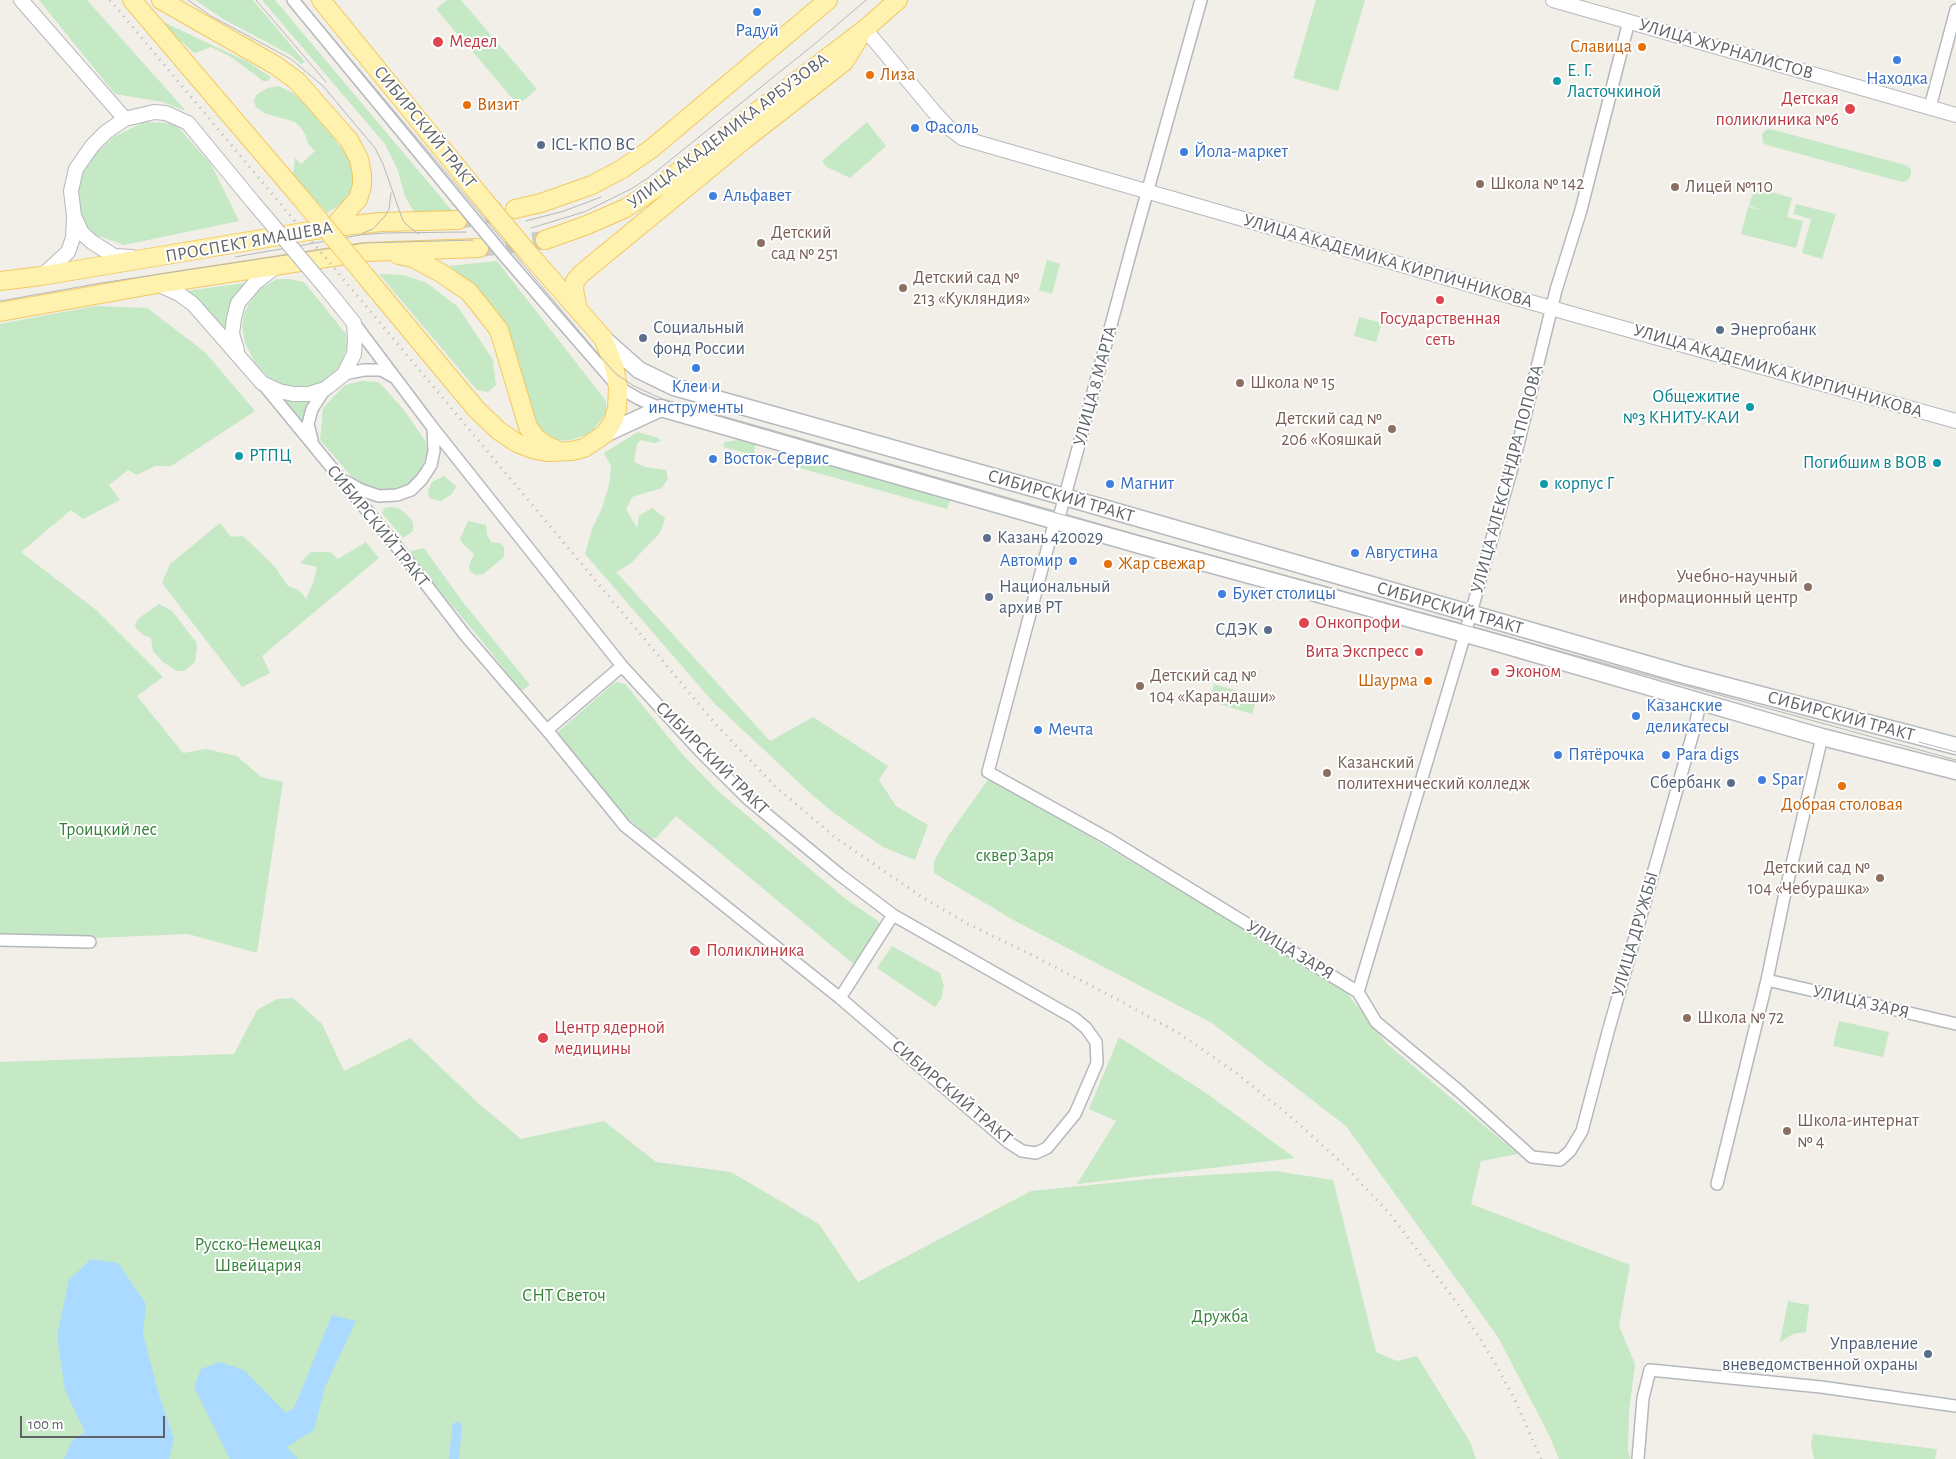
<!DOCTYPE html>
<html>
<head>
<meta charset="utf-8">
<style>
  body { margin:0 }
  #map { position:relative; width:1956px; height:1459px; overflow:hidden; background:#f1efe8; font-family:"Alegreya Sans",sans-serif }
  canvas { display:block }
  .scale { position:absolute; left:20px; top:1416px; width:145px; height:22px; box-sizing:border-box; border:2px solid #5f6368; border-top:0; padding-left:6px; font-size:15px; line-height:18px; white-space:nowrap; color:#5f6368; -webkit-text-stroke:4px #fff; paint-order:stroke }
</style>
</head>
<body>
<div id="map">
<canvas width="1956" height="1459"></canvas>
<div class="scale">100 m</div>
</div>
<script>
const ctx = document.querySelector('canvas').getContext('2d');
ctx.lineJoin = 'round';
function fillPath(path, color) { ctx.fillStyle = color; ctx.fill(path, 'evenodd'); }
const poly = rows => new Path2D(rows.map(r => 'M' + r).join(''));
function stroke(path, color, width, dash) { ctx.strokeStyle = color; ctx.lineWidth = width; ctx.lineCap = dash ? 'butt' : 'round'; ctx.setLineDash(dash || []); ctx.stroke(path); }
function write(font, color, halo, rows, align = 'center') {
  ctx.font = font + ' "Alegreya Sans",sans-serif'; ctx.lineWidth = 4; ctx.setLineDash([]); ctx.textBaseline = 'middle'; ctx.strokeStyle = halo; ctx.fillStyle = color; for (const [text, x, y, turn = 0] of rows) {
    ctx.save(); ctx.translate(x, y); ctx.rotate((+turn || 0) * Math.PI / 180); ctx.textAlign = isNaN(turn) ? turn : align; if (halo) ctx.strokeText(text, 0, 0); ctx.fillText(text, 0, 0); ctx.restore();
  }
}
const green = poly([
  [39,0,87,0,186,111,163,102,115,94],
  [195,0,253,0,305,62,301,64,291,55,223,19],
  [262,0,275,0,454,213,415,214,405,196,397,168,385,144],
  [447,0,461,0,537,89,518,105,436,9],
  [1316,0,1365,0,1338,91,1293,78],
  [161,21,246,61,271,77,268,81,263,81,231,57,211,47,195,53,192,51,182,42,177,41],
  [279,86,293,93,314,112,349,158,354,171,354,180,350,192,342,203,327,213,293,175,295,158,301,164,315,151,308,144,306,136,301,128,295,122,264,113,256,107,254,101,256,95,268,88],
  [144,122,174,123,211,164,239,221,124,245,90,233,80,217,76,195,85,164,114,137],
  [867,122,886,146,850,178,827,167,822,161],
  [1770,129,1905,165,1911,169,1911,174,1908,180,1902,182,1767,145,1763,143,1762,134,1766,130],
  [1755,187,1792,198,1787,217,1803,221,1796,248,1741,234,1748,207,1769,212,1749,206],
  [1796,204,1836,214,1822,259,1802,253,1811,219,1793,214],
  [1047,260,1060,264,1052,294,1039,290],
  [497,261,606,401,606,413,591,433,571,440,556,441,533,426,498,312,475,288,449,266],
  [379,274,403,275,427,283,458,307,493,360,496,385,488,392,477,390],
  [277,279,288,279,304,282,346,334,347,347,340,366,327,380,313,388,292,388,268,377,254,361,245,343,242,325,244,313,252,299,261,288],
  [252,282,230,340,186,291],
  [95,306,147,308,205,352,255,411,171,466,155,466,137,475,128,470,109,485,120,500,83,519,71,510,21,552,96,610,163,677,137,696,183,753,206,749,237,756,261,777,283,782,257,953,188,934,94,938,0,937,0,324],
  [1359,317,1382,323,1376,342,1354,336],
  [362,381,378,382,387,391,404,410,426,442,427,453,420,472,407,486,385,493,360,486,320,440,323,408,345,385],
  [280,398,303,402,313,400,306,409,303,425],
  [638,432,658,438,661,441,654,443,641,440,637,444,634,462,645,467,666,470,668,478,662,488,632,497,626,509,637,528,639,516,652,508,665,518,660,533,630,564,616,572,770,741,813,717,888,766,879,780,896,806,928,825,915,860,883,847,831,811,809,792,714,703,585,554,592,529,602,508,609,485,611,466,604,453],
  [739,440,755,444,754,455,723,447,724,442],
  [809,458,951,498,947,509,800,468,804,460],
  [444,476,456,486,452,494,441,501,429,498,428,491,432,482],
  [391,507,398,508,405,513,413,522,413,531,403,538,382,513,384,508],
  [468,521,486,525,487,535,491,542,500,543,504,547,504,557,483,574,475,575,470,571,469,566,474,554,463,544,460,539],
  [220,523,231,537,243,536,275,567,288,586,299,590,306,599,314,580,317,567,300,563,311,552,330,552,338,559,366,542,379,558,262,656,270,673,242,687,162,583,170,564],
  [424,548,462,601,530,685,521,691,482,641,414,560,411,551],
  [159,604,172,611,196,642,197,646,195,662,184,671,177,671,163,662,153,651,151,638,142,634,136,628,135,624,139,618],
  [618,682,625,684,683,755,718,791,843,897,878,921,880,924,878,930,857,967,676,816,656,838,651,838,625,816,566,747,558,732,613,684],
  [1214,684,1257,697,1252,714,1209,701],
  [990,777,1343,988,1387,1044,1518,1154,1481,1161,1471,1204,1630,1265,1619,1326,1635,1364,1629,1411,1628,1450,1630,1459,1559,1459,1549,1435,1498,1337,1346,1126,1212,1023,1017,922,934,873,934,861,950,833],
  [892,946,940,973,944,986,941,999,935,1007,877,968],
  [293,998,322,1024,344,1071,410,1038,479,1104,521,1139,604,1121,656,1162,731,1172,819,1224,858,1282,1031,1191,1159,1178,1275,1171,1333,1180,1376,1352,1397,1361,1417,1356,1470,1442,1476,1459,0,1459,0,1062,234,1054,257,1010,277,999],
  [1839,1021,1889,1032,1883,1057,1833,1046],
  [1119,1037,1206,1093,1295,1158,1077,1184,1116,1121,1089,1109],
  [1788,1301,1809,1305,1806,1332,1793,1334,1780,1342],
  [1813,1434,1937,1449,1935,1459,1814,1459,1811,1444]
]);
const water = poly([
  [91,1259,118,1263,146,1304,143,1334,158,1391,174,1439,169,1459,64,1459,71,1442,85,1432,65,1390,57,1336,69,1280],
  [332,1315,356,1321,325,1387,314,1430,287,1447,298,1459,230,1459,194,1387,201,1369,220,1362,244,1370,286,1413,294,1408]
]);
const canal = poly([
  [454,1459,457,1427]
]);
const primaryTunnel = poly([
  [458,220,515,209],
  [479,248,545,240]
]);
const minor = poly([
  [293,0,458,200],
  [1201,0,1133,243,1077,452,1058,521,1053,528,1047,550,988,772,1107,838,1358,992,1376,1022,1459,1091,1532,1157,1560,1160,1570,1151,1582,1131,1608,1032,1695,726,1700,703],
  [1930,107,1956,10],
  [507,259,618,387,639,399,661,408],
  [344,374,364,370,381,370,394,377],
  [263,384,401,552,465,635,551,735,625,826,840,998,1008,1142,1022,1151,1036,1153,1047,1148,1075,1114,1097,1063,1096,1042,1086,1028,1074,1018,893,915,840,875,748,799,700,751,622,666,433,428,354,323],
  [312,440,308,424,312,409,325,389],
  [347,482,361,490,379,496,397,495,411,490,422,479,431,465,434,451,433,428],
  [547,730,622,666],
  [0,940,90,942],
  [1767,980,1956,1024],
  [1358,992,1465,634,1515,457,1556,290,1581,210,1629,21],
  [840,998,893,915],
  [1717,1184,1767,980,1785,893,1822,737],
  [1638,1459,1643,1398,1650,1370,1821,1387,1956,1406]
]);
const tertiary = poly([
  [21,0,125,119],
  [1553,0,1956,115],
  [865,29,935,113,949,128,962,138,1572,314,1956,421],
  [132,257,114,256,92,242,82,233,74,216,71,191,76,169,92,146,106,132,125,119,154,112,166,113,188,123,253,202],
  [42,276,68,252,73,238,74,217],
  [157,284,179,294,193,304,262,383,279,391,293,394,309,394,325,389,344,374,354,354,355,339,354,323,325,287],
  [237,350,232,334,234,318,238,303,255,283,278,265]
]);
const secondary = poly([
  [603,338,639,370,674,387,1065,497,1681,674,1956,746],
  [605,434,661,408,1140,545,1484,639,1822,737,1956,771]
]);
const primary = poly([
  [132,0,300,197],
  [161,0,275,65,297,81,349,140,359,159,362,174,362,186,358,199,333,227],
  [321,0,482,198],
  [515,209,541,203,592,185,622,169,651,149,828,0],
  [545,240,587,225,626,208,661,185,865,29,898,0],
  [398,255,413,258,441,273,469,292,485,312,499,330,528,427,535,437,547,446,555,449],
  [367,278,476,409,499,431,517,443,532,449,546,452,572,451,584,448,605,434,613,421,617,409,618,387,614,366,603,338,530,255],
  [0,281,41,276,333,227,381,222,458,220],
  [578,309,574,290,575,281,581,274,744,140,844,62,859,38],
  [0,312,157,284,365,252,479,248]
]);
const tram = poly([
  [188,0,211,16,291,59,323,86,375,148,383,164,403,221,409,227,419,234],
  [256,0,326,82],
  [301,0,600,356,616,374,634,386,669,402,1042,509,1956,760],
  [526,221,564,211,601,197],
  [531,228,584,212,631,189,648,178,817,42,866,0],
  [363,233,373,229,385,216,389,209,391,193],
  [235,257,360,235,384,233,466,232],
  [0,301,101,283,365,243,473,240],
  [1919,742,1956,752]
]);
const rail = poly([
  [110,0,718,727,775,786,837,839,925,899,968,924,1040,959,1117,999,1180,1034,1236,1073,1291,1117,1343,1164,1390,1214,1460,1307,1495,1363,1514,1398,1541,1459]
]);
const minorBridge = poly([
  [458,200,507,259]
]);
const tertiaryBridge = poly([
  [253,202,325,287]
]);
const primaryBridge = poly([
  [300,197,367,278],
  [482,198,530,255]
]);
const markers = [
  [757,12,5,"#3f7fe0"],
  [438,42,6,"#e0444e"],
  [1642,47,5,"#e8710a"],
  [1897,60,5,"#3f7fe0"],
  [870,75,5,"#e8710a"],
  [1557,81,5,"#0f9aa8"],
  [467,105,5,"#e8710a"],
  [1850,109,6,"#e0444e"],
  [915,128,5,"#3f7fe0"],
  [541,145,5,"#5c6f8a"],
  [1184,152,5,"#3f7fe0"],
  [1480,184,5,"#8d6e63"],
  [1675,187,5,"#8d6e63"],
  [713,196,5,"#3f7fe0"],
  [761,243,5,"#8d6e63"],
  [903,288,5,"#8d6e63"],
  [1440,300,5,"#e0444e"],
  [1720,330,5,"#5c6f8a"],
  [643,338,5,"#5c6f8a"],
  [696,368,5,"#3f7fe0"],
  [1240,383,5,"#8d6e63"],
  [1750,407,5,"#0f9aa8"],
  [1392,429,5,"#8d6e63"],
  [239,456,5,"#0f9aa8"],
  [713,459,5,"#3f7fe0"],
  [1937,463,5,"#0f9aa8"],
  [1110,484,5,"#3f7fe0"],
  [1544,484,5,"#0f9aa8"],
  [987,538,5,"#5c6f8a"],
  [1355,553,5,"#3f7fe0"],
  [1073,561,5,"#3f7fe0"],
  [1108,564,5,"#e8710a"],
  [1808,587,5,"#8d6e63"],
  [1222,594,5,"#3f7fe0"],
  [989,597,5,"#5c6f8a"],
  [1304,623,6,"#e0444e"],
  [1268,630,5,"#5c6f8a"],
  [1419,652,5,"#e0444e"],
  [1495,672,5,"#e0444e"],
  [1428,681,5,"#e8710a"],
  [1140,686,5,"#8d6e63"],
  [1636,716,5,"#3f7fe0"],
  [1038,730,5,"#3f7fe0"],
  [1558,755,5,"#3f7fe0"],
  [1666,755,5,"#3f7fe0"],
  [1327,773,5,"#8d6e63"],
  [1762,780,5,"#3f7fe0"],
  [1731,783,5,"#5c6f8a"],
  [1842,786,5,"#e8710a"],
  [1880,878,5,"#8d6e63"],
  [695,951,6,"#e0444e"],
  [1687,1018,5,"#8d6e63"],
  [543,1038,6,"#e0444e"],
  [1787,1131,5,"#8d6e63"],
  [1928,1354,5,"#5c6f8a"]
];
const shopNames = [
  ["Радуй",757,31,"center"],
  ["Находка",1897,79,"center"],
  ["Фасоль",925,128],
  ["Йола-маркет",1194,152],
  ["Альфавет",723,196],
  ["Клеи и",696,387,"center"],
  ["инструменты",696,408,"center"],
  ["Восток-Сервис",723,459],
  ["Магнит",1120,484],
  ["Августина",1365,553],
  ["Автомир",1063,561,"right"],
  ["Букет столицы",1232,594],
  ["Казанские",1646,706],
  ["деликатесы",1646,727],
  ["Мечта",1048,730],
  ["Пятёрочка",1568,755],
  ["Para digs",1676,755],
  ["Spar",1772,780]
];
const healthNames = [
  ["Медел",449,42],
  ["Детская",1839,99,"right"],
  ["поликлиника №6",1839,120,"right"],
  ["Государственная",1440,319,"center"],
  ["сеть",1440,340,"center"],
  ["Онкопрофи",1315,623],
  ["Вита Экспресс",1409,652,"right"],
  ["Эконом",1505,672],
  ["Поликлиника",706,951],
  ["Центр ядерной",554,1028],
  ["медицины",554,1049]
];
const foodNames = [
  ["Славица",1632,47,"right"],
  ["Лиза",880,75],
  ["Визит",477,105],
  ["Жар свежар",1118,564],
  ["Шаурма",1418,681,"right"],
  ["Добрая столовая",1842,805,"center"]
];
const streetNames = [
  ["УЛИЦА ЖУРНАЛИСТОВ",1726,49,16],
  ["СИБИРСКИЙ ТРАКТ",425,127,51],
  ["УЛИЦА АКАДЕМИКА АРБУЗОВА",728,131,-37],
  ["ПРОСПЕКТ ЯМАШЕВА",249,242,-10],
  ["УЛИЦА АКАДЕМИКА КИРПИЧНИКОВА",1388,261,16],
  ["УЛИЦА АКАДЕМИКА КИРПИЧНИКОВА",1778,371,16],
  ["УЛИЦА 8 МАРТА",1095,386,-75],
  ["УЛИЦА АЛЕКСАНДРА ПОПОВА",1507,479,-75],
  ["СИБИРСКИЙ ТРАКТ",1061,496,16],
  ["СИБИРСКИЙ ТРАКТ",378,526,51],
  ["СИБИРСКИЙ ТРАКТ",1450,608,16],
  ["СИБИРСКИЙ ТРАКТ",1841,716,15],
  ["СИБИРСКИЙ ТРАКТ",712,758,45],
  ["УЛИЦА ДРУЖБЫ",1635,934,-74],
  ["УЛИЦА ЗАРЯ",1290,950,31],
  ["УЛИЦА ЗАРЯ",1861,1002,13],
  ["СИБИРСКИЙ ТРАКТ",952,1092,40]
];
const cultureNames = [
  ["Е. Г.",1567,71],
  ["Ласточкиной",1567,92],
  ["Общежитие",1740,397,"right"],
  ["№3 КНИТУ-КАИ",1740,418,"right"],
  ["РТПЦ",249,456],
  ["Погибшим в ВОВ",1927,463,"right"],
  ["корпус Г",1554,484]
];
const serviceNames = [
  ["ICL-КПО ВС",551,145],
  ["Социальный",653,328],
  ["фонд России",653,349],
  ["Энергобанк",1730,330],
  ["Казань 420029",997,538],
  ["Национальный",999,587],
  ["архив РТ",999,608],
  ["СДЭК",1258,630,"right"],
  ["Сбербанк",1721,783,"right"],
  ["Управление",1918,1344,"right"],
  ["вневедомственной охраны",1918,1365,"right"]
];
const educationNames = [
  ["Школа № 142",1490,184],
  ["Лицей №110",1685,187],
  ["Детский",771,233],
  ["сад № 251",771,254],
  ["Детский сад №",913,278],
  ["213 «Кукляндия»",913,299],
  ["Школа № 15",1250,383],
  ["Детский сад №",1382,419,"right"],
  ["206 «Кояшкай",1382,440,"right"],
  ["Учебно-научный",1798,577,"right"],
  ["информационный центр",1798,598,"right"],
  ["Детский сад №",1150,676],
  ["104 «Карандаши»",1150,697],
  ["Казанский",1337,763],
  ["политехнический колледж",1337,784],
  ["Детский сад №",1870,868,"right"],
  ["104 «Чебурашка»",1870,889,"right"],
  ["Школа № 72",1697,1018],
  ["Школа-интернат",1797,1121],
  ["№ 4",1797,1142]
];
const parkNames = [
  ["Троицкий лес",108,830],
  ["сквер Заря",1015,856],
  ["Русско-Немецкая",258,1245],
  ["Швейцария",258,1266],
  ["СНТ Светоч",564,1296],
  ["Дружба",1220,1317]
];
fillPath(green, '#c5e8c5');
fillPath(water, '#aadaff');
stroke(canal, '#aadaff', 10);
stroke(primaryTunnel, '#ccccc8', 18, [18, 9]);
stroke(minor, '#b5b8bc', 14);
stroke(tertiary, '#b5b8bc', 16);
stroke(secondary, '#b6babf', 19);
stroke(primary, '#f2c960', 20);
stroke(minor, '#fff', 11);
stroke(tertiary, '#fff', 14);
stroke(secondary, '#fff', 16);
stroke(primary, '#fff2af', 18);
stroke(tram, '#b6b7b8', 1);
stroke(rail, '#b6b7b8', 3, [1, 6]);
stroke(minorBridge, '#b5b8bc', 14, []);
stroke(tertiaryBridge, '#b5b8bc', 16, []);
stroke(primaryBridge, '#f2c960', 20, []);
stroke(minorBridge, '#fff', 11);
stroke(tertiaryBridge, '#fff', 14);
stroke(primaryBridge, '#fff2af', 18);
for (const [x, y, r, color] of markers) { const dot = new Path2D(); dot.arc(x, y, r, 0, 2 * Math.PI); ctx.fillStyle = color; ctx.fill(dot); stroke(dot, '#fff', 2); }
write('18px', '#366cbe', '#fff', shopNames, 'left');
write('18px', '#be3a42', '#fff', healthNames, 'left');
write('18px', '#c56008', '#fff', foodNames, 'left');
write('18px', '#5f6368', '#fff', streetNames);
write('18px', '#0d838f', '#fff', cultureNames, 'left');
write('18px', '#4e5e75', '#fff', serviceNames, 'left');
write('18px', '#785e54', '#fff', educationNames, 'left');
write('18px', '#348238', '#fff', parkNames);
</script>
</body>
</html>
